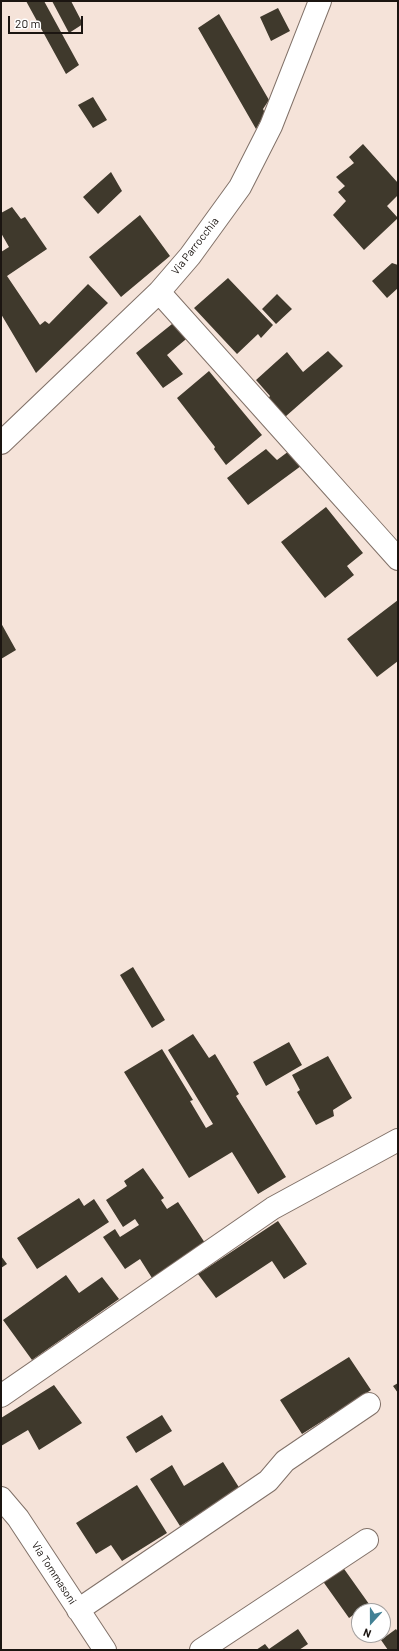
<!DOCTYPE html>
<html>
<head>
<meta charset="utf-8">
<style>
  body { margin:0 }
  #map { position:relative; width:399px; height:1651px; overflow:hidden; background:#f5e3d9; font-family:Barlow,sans-serif }
  canvas { display:block }
  .frame { position:absolute; inset:0; border:2px solid #1b1511; pointer-events:none }
  .north { position:absolute; left:351px; top:1603px; width:40px; height:40px; box-sizing:border-box; background:#fff; border:1px solid #a4a1a0; border-radius:50%; rotate:201deg; font-size:11px; font-weight:700; line-height:16px; text-align:center; color:#1b1511 }
  .north::after { content:''; display:block; margin:auto; width:14px; height:18px; background:#428195; clip-path:polygon(50% 0,100% 100%,50% 72%,0 100%) }
  .scale { position:absolute; left:8px; top:16px; width:75px; height:18px; box-sizing:border-box; border:2px solid #1b1511; border-top:0; padding-left:5px; font-size:12px; line-height:14px; white-space:nowrap; color:#1b1511; -webkit-text-stroke:3px #fff; paint-order:stroke }
</style>
</head>
<body>
<div id="map">
<canvas width="399" height="1651"></canvas>
<div class="frame"></div>
<div class="north">N</div>
<div class="scale">20 m</div>
</div>
<script>
const ctx = document.querySelector('canvas').getContext('2d');
ctx.lineJoin = 'round';
function fillPath(path, color) { ctx.fillStyle = color; ctx.fill(path, 'evenodd'); }
const poly = rows => new Path2D(rows.map(r => 'M' + r).join(''));
function stroke(path, color, width, dash) { ctx.strokeStyle = color; ctx.lineWidth = width; ctx.lineCap = dash ? 'butt' : 'round'; ctx.setLineDash(dash || []); ctx.stroke(path); }
function write(font, color, halo, rows, align = 'center') {
  ctx.font = font + ' Barlow,sans-serif'; ctx.lineWidth = 4; ctx.setLineDash([]); ctx.textBaseline = 'middle'; ctx.strokeStyle = halo; ctx.fillStyle = color; for (const [text, x, y, turn = 0] of rows) {
    ctx.save(); ctx.translate(x, y); ctx.rotate((+turn || 0) * Math.PI / 180); ctx.textAlign = isNaN(turn) ? turn : align; if (halo) ctx.strokeText(text, 0, 0); ctx.fillText(text, 0, 0); ctx.restore();
  }
}
const building = poly([
  [26,1,44,1,79,65,66,74],
  [52,1,71,1,83,24,69,33],
  [278,8,290,31,271,41,260,17],
  [219,14,269,100,263,109,265,113,256,129,198,28],
  [93,97,107,120,93,128,78,105],
  [363,144,398,183,398,195,387,206,398,218,364,250,333,215,346,201,338,192,345,186,336,177,354,163,349,157],
  [111,172,122,191,98,214,83,197],
  [12,207,21,219,25,217,47,249,7,276,40,325,45,321,49,324,88,284,108,303,36,373,1,314,1,252,9,247,1,233,1,213],
  [140,215,170,256,121,297,89,257],
  [392,263,398,265,398,288,387,298,372,281],
  [228,278,273,325,261,338,258,334,237,354,194,308],
  [277,294,292,309,276,324,262,309],
  [177,320,191,335,167,355,183,374,163,388,136,353],
  [328,351,343,366,285,417,267,400,270,396,256,380,287,352,303,372],
  [209,371,262,435,226,465,214,449,215,447,177,398],
  [293,448,305,463,248,505,227,478,266,449,277,460],
  [326,507,363,553,347,566,354,575,325,598,281,542],
  [398,600,398,661,377,677,347,639],
  [1,623,16,650,1,659],
  [133,967,165,1020,152,1028,120,975],
  [193,1034,209,1058,215,1054,239,1094,236,1096,286,1177,258,1194,232,1152,189,1178,124,1072,162,1049,193,1100,190,1101,206,1128,213,1124,168,1050],
  [289,1042,302,1065,266,1086,253,1062],
  [328,1056,352,1098,333,1110,334,1116,316,1125,297,1092,300,1090,292,1075],
  [143,1168,164,1198,161,1200,167,1209,178,1202,205,1243,152,1278,140,1259,125,1269,103,1237,115,1229,120,1237,139,1225,135,1219,123,1227,106,1200,127,1186,124,1181],
  [79,1198,84,1206,94,1199,109,1222,37,1269,17,1238],
  [278,1221,307,1264,284,1279,272,1261,216,1298,198,1274],
  [1,1256,7,1264,1,1268],
  [66,1275,79,1293,102,1277,119,1299,32,1360,3,1320],
  [349,1357,371,1390,302,1434,280,1400],
  [398,1383,398,1393,393,1386],
  [54,1385,82,1423,39,1450,28,1430,1,1446,1,1418],
  [162,1415,172,1431,136,1453,126,1437],
  [223,1462,240,1489,180,1526,150,1479,172,1465,184,1486],
  [137,1485,167,1533,122,1561,111,1545,96,1554,76,1523],
  [342,1566,369,1604,349,1618,322,1580],
  [298,1629,308,1644,299,1650,256,1650,265,1644,269,1649],
  [396,1629,398,1632,398,1650,388,1650,381,1640]
]);
const street = poly([
  [159,292,398,559],
  [1,443,159,292,190,256,240,187,271,126,320,1],
  [1,1396,273,1208,398,1140],
  [1,1498,18,1518,105,1650],
  [78,1610,268,1481,285,1461,369,1404],
  [201,1650,367,1540]
]);
const streetNames = [
  ["Via Parrocchia",195,246,-52],
  ["Via Tommasoni",54,1573,57]
];
fillPath(building, '#3f392c');
stroke(street, '#817168', 24);
stroke(street, '#fff', 22);
write('11px', '#1b1511', '#fff', streetNames);
</script>
</body>
</html>
